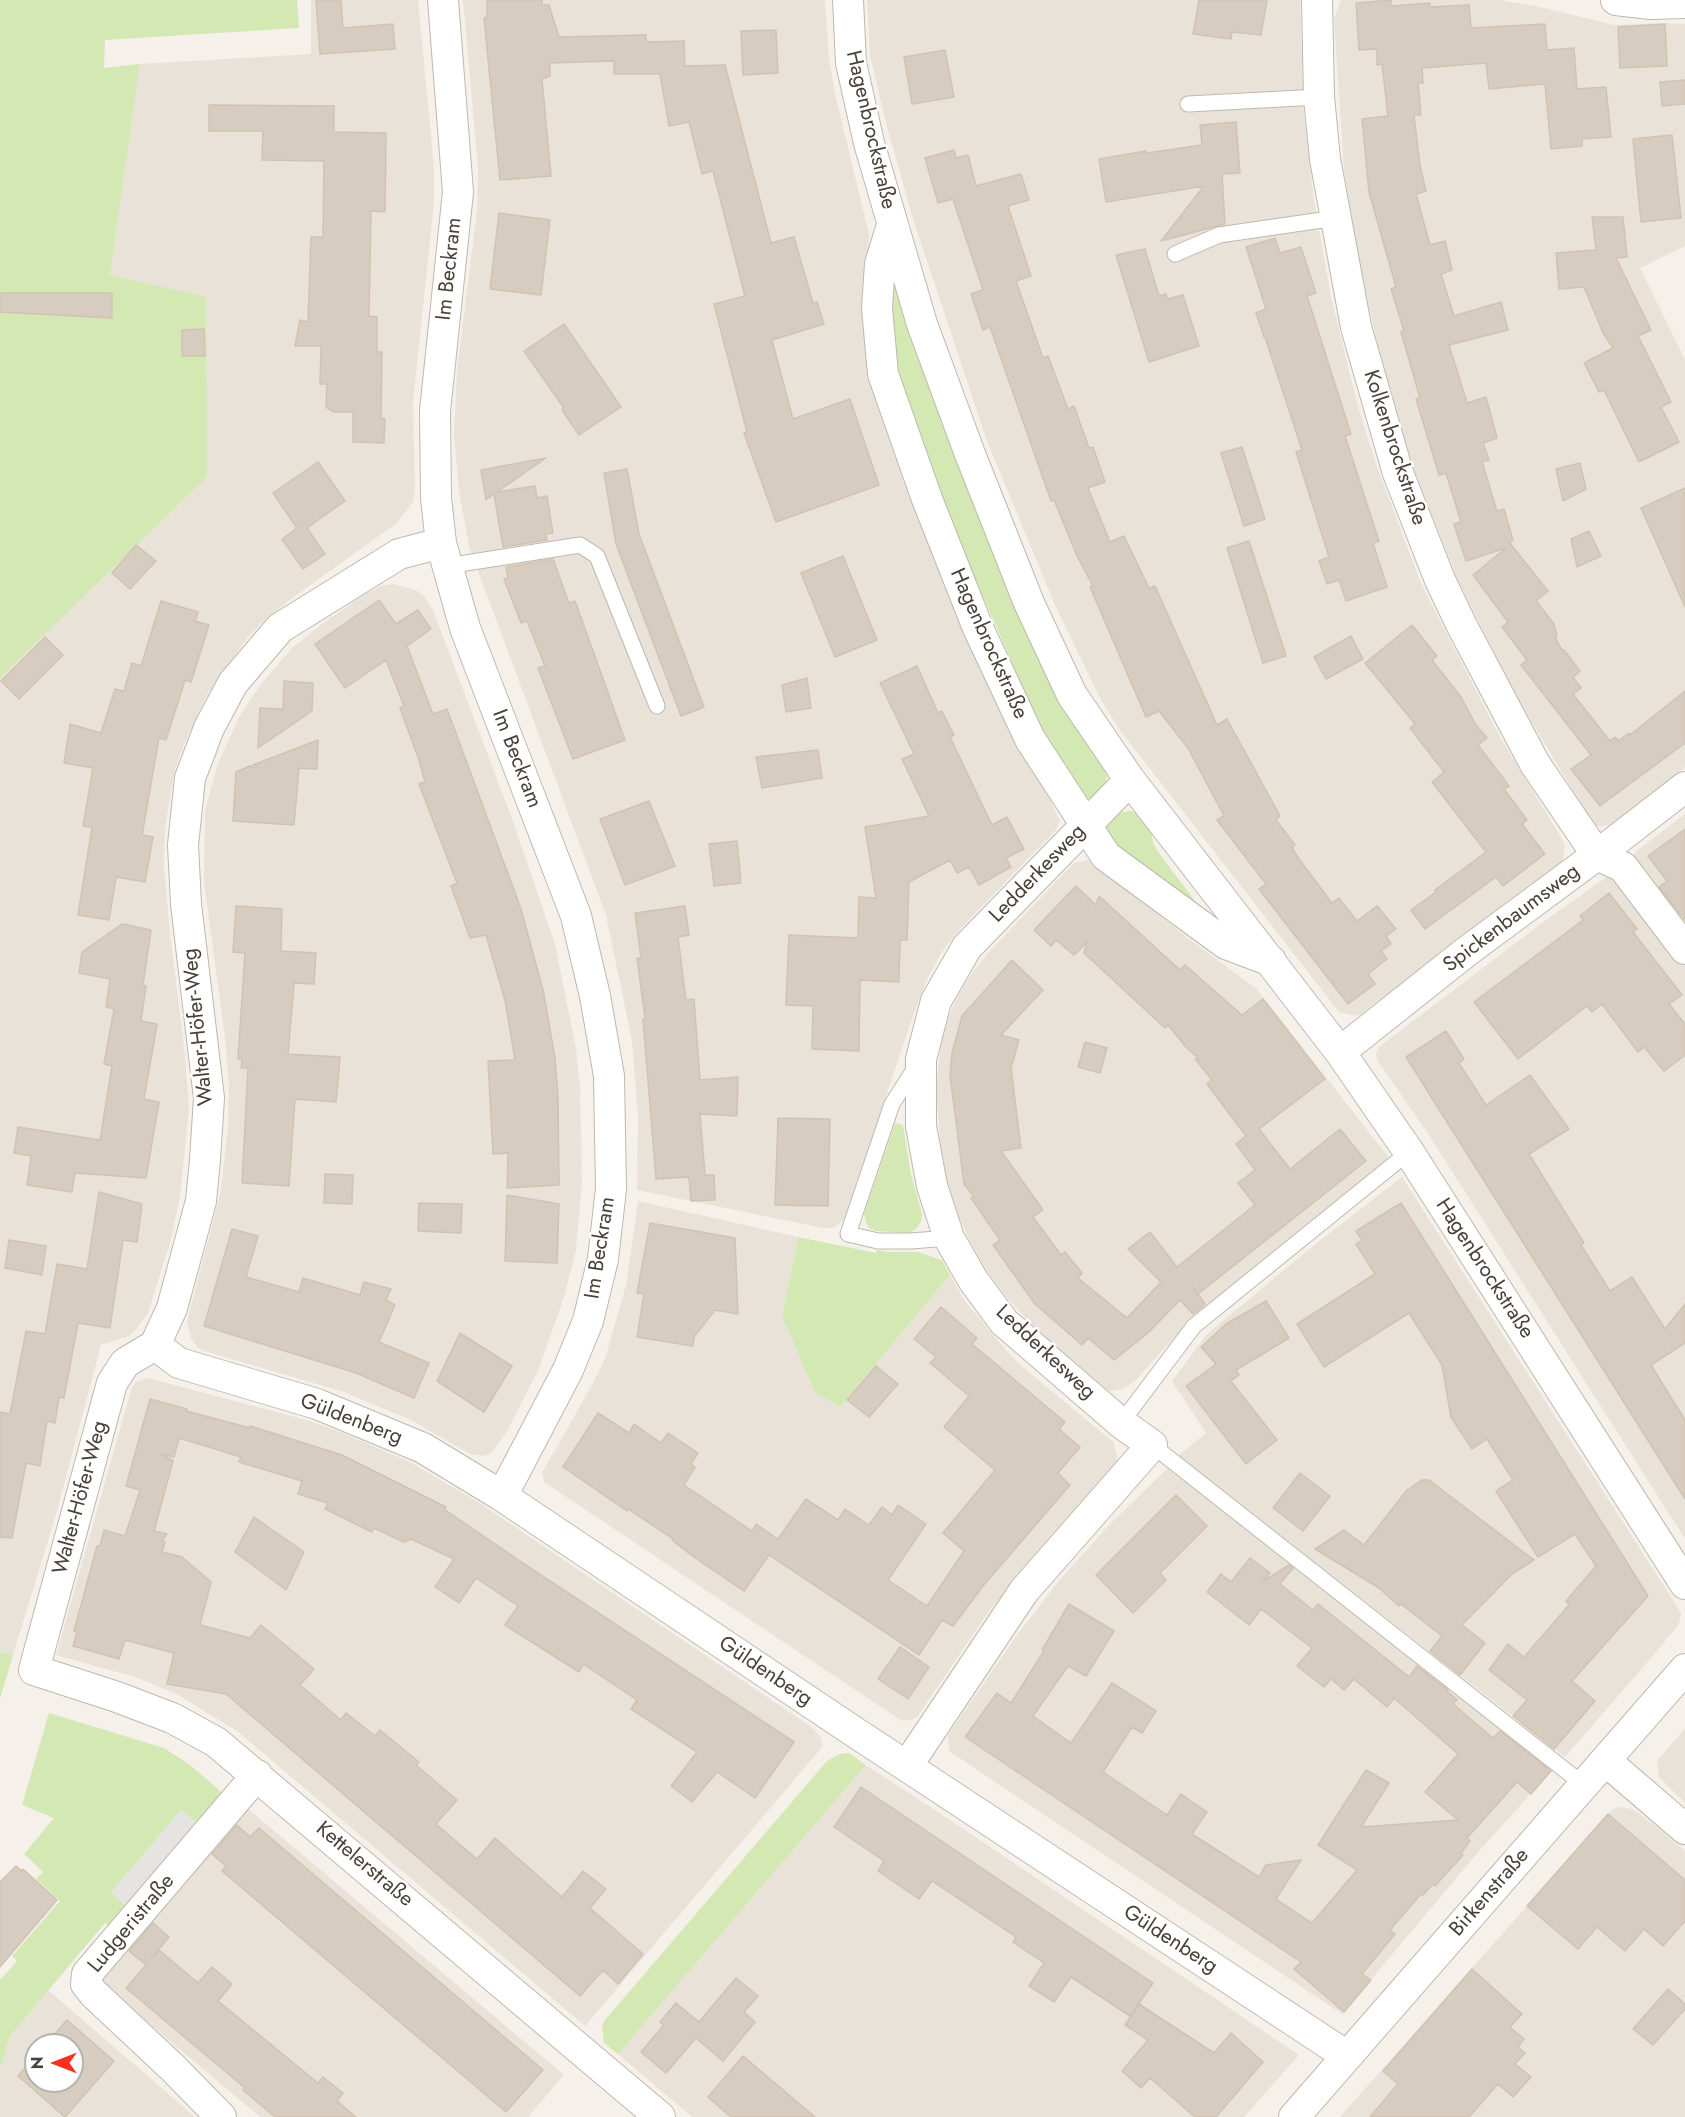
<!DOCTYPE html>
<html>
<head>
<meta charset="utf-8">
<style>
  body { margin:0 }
  #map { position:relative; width:1685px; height:2117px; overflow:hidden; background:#f5f1ea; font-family:Jost,sans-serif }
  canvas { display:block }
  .north { position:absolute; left:24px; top:2033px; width:60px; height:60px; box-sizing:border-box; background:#fff; border:2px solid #b6b3af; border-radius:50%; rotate:270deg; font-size:16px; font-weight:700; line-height:24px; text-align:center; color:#494138 }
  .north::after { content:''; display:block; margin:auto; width:21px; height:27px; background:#f6311f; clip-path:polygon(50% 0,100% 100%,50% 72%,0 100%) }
</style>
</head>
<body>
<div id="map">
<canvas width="1685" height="2117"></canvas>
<div class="north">N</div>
</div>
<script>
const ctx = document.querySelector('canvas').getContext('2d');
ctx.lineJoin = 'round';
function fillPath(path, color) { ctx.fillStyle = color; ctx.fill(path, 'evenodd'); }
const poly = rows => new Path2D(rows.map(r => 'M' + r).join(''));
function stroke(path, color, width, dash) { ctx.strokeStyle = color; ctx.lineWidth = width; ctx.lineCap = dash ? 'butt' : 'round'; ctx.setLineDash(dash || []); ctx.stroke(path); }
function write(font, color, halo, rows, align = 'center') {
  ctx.font = font + ' Jost,sans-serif'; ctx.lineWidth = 5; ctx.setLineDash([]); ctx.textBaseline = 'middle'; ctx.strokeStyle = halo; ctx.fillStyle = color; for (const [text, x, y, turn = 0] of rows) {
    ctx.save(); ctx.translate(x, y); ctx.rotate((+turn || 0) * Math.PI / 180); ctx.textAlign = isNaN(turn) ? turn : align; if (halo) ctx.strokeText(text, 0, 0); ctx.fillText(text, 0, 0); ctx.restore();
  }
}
const residential = poly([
  [311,0,418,0,434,167,434,203,413,402,415,489,413,502,397,523,291,599,266,619,248,637,207,695,184,744,175,769,170,798,165,828,164,866,170,933,185,1055,189,1108,180,1197,170,1243,148,1313,136,1330,129,1336,101,1345,57,1511,13,1655,0,1652,0,678,207,477,110,275,140,64,311,54],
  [463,0,825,0,829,60,835,93,869,235,866,287,1030,758,1060,821,1055,831,960,929,941,953,928,977,914,1013,845,1217,843,1221,833,1228,823,1228,637,1190,638,1117,632,1041,606,915,469,547,459,491,454,436,457,371,477,210,478,168],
  [867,0,1300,0,1304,114,1314,201,1331,297,1357,403,1376,464,1420,581,1436,613,1500,737,1562,839,1565,847,1563,860,1560,864,1358,1016,1339,1012,1119,729,1099,696,1055,605,987,441,914,222,887,127,870,56],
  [1341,0,1499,0,1540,7,1614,25,1666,23,1685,24,1685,246,1640,268,1685,360,1685,767,1610,825,1596,826,1592,822,1517,698,1458,580,1414,471,1396,414,1374,330,1359,262,1344,171,1334,19],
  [393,584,416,590,424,596,433,610,511,816,555,944,576,1048,580,1086,582,1182,576,1250,564,1297,538,1371,506,1433,491,1453,484,1456,470,1454,413,1421,344,1392,204,1351,197,1347,191,1338,187,1322,221,1190,228,1126,229,1085,225,1038,204,882,205,811,217,766,239,717,261,684,291,649,322,624,365,594,381,586],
  [1685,814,1685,930,1635,862,1634,856,1635,852],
  [1088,860,1201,948,1257,989,1390,1159,1205,1307,1190,1320,1134,1382,1122,1389,1109,1391,1040,1334,1005,1295,987,1271,972,1245,958,1216,947,1182,941,1148,936,1090,941,1042,948,1018,960,992,973,972,989,952,1074,863],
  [1608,876,1612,877,1657,929,1685,966,1685,1539,1427,1132,1377,1060,1376,1053,1380,1046,1546,920],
  [1402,1177,1681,1613,1679,1624,1657,1651,1565,1757,1178,1456,1206,1433,1172,1381,1207,1334,1318,1242],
  [638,1201,798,1237,782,1316,840,1407,950,1275,964,1300,1005,1349,1019,1364,1113,1442,1117,1457,1115,1469,1036,1553,987,1614,917,1717,913,1719,903,1721,899,1719,544,1482,542,1473,591,1387,605,1359,626,1285],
  [148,1378,310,1421,343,1433,408,1461,478,1502,810,1726,820,1736,823,1746,585,2026,237,1731,178,1695,138,1678,56,1655,132,1387,136,1382],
  [1168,1468,1555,1767,1480,1850,1342,2014,949,1751,948,1735,1017,1635,1058,1582,1110,1524],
  [1685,1728,1685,1803,1659,1777,1657,1766,1658,1760],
  [866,1765,956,1824,1299,2055,1244,2117,692,2117,618,2054],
  [1617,1807,1632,1809,1639,1813,1685,1851,1685,2117,1340,2117,1611,1811],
  [247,1808,564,2075,528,2117,260,2117,105,1986,102,1978],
  [48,1990,195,2117,0,2117,0,2070,10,2036],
  [36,2045,72,2045,72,2081,36,2081]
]);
const green = poly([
  [0,0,297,0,299,28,105,40,104,68,140,64,110,275,206,297,207,477,0,678],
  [893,286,896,286,1061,703,1104,769,1107,776,1105,785,1089,802,1077,798,1037,719,977,583,936,483,912,415,896,361,890,321],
  [1131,811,1138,814,1151,829,1153,843,1159,853,1219,933,1108,849,1101,829,1116,813],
  [895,1123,903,1125,911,1175,922,1213,921,1221,917,1228,909,1233,876,1231,869,1228,866,1222,864,1214],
  [798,1237,876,1253,877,1250,889,1252,918,1252,942,1260,950,1275,840,1407,815,1392,782,1316],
  [0,1652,13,1655,0,1699],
  [49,1713,164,1748,190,1765,224,1794,198,1824,181,1810,111,1893,128,1907,111,1928,105,1923,10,2036,0,2070,0,1980,17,1961,12,1956,60,1901,36,1879,43,1872,24,1854,54,1818,22,1805],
  [849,1753,866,1765,618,2054,604,2043,602,2026,605,2020,827,1761,840,1754]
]);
const parking = poly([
  [181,1810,198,1824,128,1907,111,1893]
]);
const building = poly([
  [316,0,341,0,343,28,393,24,395,49,320,54,316,0],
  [487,0,542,0,542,5,549,5,559,37,646,35,646,42,684,41,685,66,725,65,771,243,794,237,813,303,817,302,824,324,772,340,793,419,850,399,879,485,776,522,744,433,747,432,714,304,745,296,713,171,702,174,689,122,669,126,660,74,614,74,614,61,550,63,550,76,542,79,551,176,500,180,484,18,487,17,487,0],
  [1199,0,1267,0,1261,35,1232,32,1231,39,1193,34,1199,0],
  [1391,0,1391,6,1430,3,1430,7,1469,5,1471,28,1545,24,1547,50,1574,48,1577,89,1606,87,1611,137,1582,139,1582,146,1551,149,1545,84,1489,89,1486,63,1422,68,1423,83,1418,83,1421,115,1414,115,1420,166,1426,191,1416,194,1430,245,1445,241,1452,270,1441,274,1454,316,1501,302,1508,330,1449,345,1467,403,1486,397,1497,438,1483,443,1489,460,1482,462,1497,511,1504,509,1513,540,1509,542,1548,591,1536,601,1554,624,1557,636,1555,638,1562,650,1564,650,1580,671,1573,677,1581,688,1573,694,1610,741,1615,737,1618,741,1629,733,1630,735,1685,691,1685,743,1600,806,1571,769,1591,755,1521,665,1527,660,1502,627,1508,622,1473,575,1506,548,1466,561,1454,524,1461,522,1446,473,1439,475,1416,399,1420,398,1401,332,1404,331,1391,289,1396,287,1369,192,1362,119,1388,116,1382,64,1377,65,1377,49,1359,50,1356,3,1391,0],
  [1665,24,1667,66,1620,68,1618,27,1665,24],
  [776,30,778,73,743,75,741,31,776,30],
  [945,50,954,97,912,104,904,57,945,50],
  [1685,80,1685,104,1662,106,1660,82,1685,80],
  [209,105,334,106,334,132,386,133,385,212,371,211,369,316,377,317,377,352,382,352,381,418,385,419,384,443,353,442,353,412,334,412,326,407,327,384,320,384,321,346,295,346,300,320,308,322,311,237,323,237,324,161,262,160,263,131,209,131,209,105],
  [1236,122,1240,173,1222,174,1225,224,1161,241,1204,186,1106,202,1099,159,1146,151,1147,153,1202,145,1200,125,1236,122],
  [1672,135,1681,218,1641,222,1633,139,1672,135],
  [954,150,956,158,968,155,976,186,1021,174,1029,200,1008,206,1031,276,1016,281,1043,358,1048,356,1068,409,1074,406,1089,448,1093,447,1105,482,1088,488,1110,542,1124,536,1149,588,1155,586,1217,725,1227,719,1280,816,1276,820,1295,845,1292,848,1299,859,1332,903,1339,898,1357,921,1377,906,1396,929,1386,936,1391,944,1381,951,1387,959,1368,974,1375,984,1348,1004,1259,889,1266,884,1217,820,1224,816,1188,748,1159,711,1146,717,1090,587,1093,586,1078,558,1054,500,1051,501,990,327,983,330,971,294,983,290,953,199,938,203,925,158,954,150],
  [499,213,550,220,541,295,490,289,499,213],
  [1592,217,1623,217,1627,257,1616,258,1651,330,1638,336,1671,402,1661,407,1679,442,1639,462,1604,390,1599,392,1584,363,1613,348,1603,333,1584,287,1559,289,1556,253,1596,250,1592,217],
  [1275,238,1280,253,1301,247,1316,293,1307,296,1351,434,1345,436,1379,541,1373,543,1387,587,1346,601,1339,580,1327,584,1319,561,1329,557,1296,452,1302,450,1265,337,1264,337,1256,313,1266,309,1246,247,1275,238],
  [1145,249,1159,296,1166,294,1167,299,1183,295,1199,346,1149,362,1116,255,1145,249],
  [0,293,112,293,112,318,0,312,0,293],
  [564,324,621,407,579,435,562,410,564,408,524,351,564,324],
  [204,329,205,356,182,356,182,330,204,329],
  [1242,447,1265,519,1244,526,1221,453,1242,447],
  [546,458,497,492,535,486,537,498,547,496,553,533,545,534,547,540,503,547,494,494,486,500,481,470,546,458],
  [318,462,345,501,307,528,325,554,303,569,282,539,297,528,273,493,318,462],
  [1580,463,1586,489,1563,501,1556,469,1580,463],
  [627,469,639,534,704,707,681,716,616,544,604,473,627,469],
  [1685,488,1685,607,1641,508,1685,488],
  [1589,531,1601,556,1577,567,1571,539,1589,531],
  [1249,541,1286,656,1263,663,1227,548,1249,541],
  [136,545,156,561,130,589,112,573,136,545],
  [843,556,877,640,835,657,801,573,843,556],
  [553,559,569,603,575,601,625,740,573,759,538,668,545,666,527,621,521,623,504,579,508,578,506,567,553,559],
  [379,600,396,624,418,610,431,629,407,646,433,714,447,709,521,909,543,990,555,1058,558,1098,559,1185,507,1188,508,1153,493,1154,488,1061,515,1060,505,1000,486,935,470,938,451,886,457,883,419,784,425,782,419,760,400,708,404,706,386,660,345,688,315,644,379,600],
  [161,601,198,612,195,621,209,625,191,682,185,680,166,740,159,738,142,835,153,837,145,882,116,877,109,920,78,915,92,827,83,826,93,768,64,763,70,724,101,733,115,689,124,691,132,663,141,666,161,601],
  [1412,625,1437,656,1432,660,1461,697,1476,725,1487,738,1478,745,1509,786,1504,789,1527,820,1522,824,1545,854,1503,886,1496,877,1425,929,1411,910,1436,892,1435,890,1486,852,1432,782,1444,772,1410,728,1415,724,1365,663,1412,625],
  [1351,636,1363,659,1326,679,1314,657,1351,636],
  [45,637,63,655,19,699,1,681,45,637],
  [917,666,938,713,942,711,954,735,950,737,992,825,1007,817,1024,849,1006,858,1011,867,979,885,969,867,957,873,950,860,909,882,907,940,900,940,899,982,860,980,859,1051,812,1049,813,1006,786,1005,789,935,858,938,859,897,876,898,865,827,929,816,902,759,914,754,880,683,917,666],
  [807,678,811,708,786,712,782,685,807,678],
  [284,681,313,683,312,711,258,748,260,708,283,709,284,681],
  [318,740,317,769,299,768,294,825,233,821,236,772,250,766,256,768,257,766,253,765,318,740],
  [818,750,822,778,762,788,756,757,818,750],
  [649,801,675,866,625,885,600,819,649,801],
  [1685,829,1685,920,1659,887,1667,881,1648,856,1685,829],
  [737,841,741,883,714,886,709,844,737,841],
  [1076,886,1096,905,1099,896,1180,970,1185,965,1242,1015,1263,999,1325,1079,1259,1129,1290,1169,1340,1129,1366,1161,1198,1294,1193,1287,1205,1304,1193,1314,1180,1300,1148,1333,1114,1360,1088,1338,1082,1345,1035,1304,993,1245,1000,1240,971,1198,974,1197,964,1184,950,1075,952,1053,962,1016,1012,960,1043,990,1001,1035,1019,1040,1011,1068,1021,1148,1001,1151,1043,1210,1033,1217,1061,1255,1065,1252,1082,1273,1078,1278,1127,1318,1161,1282,1128,1249,1150,1232,1177,1267,1255,1205,1238,1183,1255,1170,1236,1144,1246,1136,1207,1084,1212,1080,1195,1059,1200,1060,1186,1047,1168,1025,1165,1028,1084,953,1087,942,1074,955,1056,940,1051,946,1034,930,1076,886],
  [1609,893,1637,929,1633,932,1682,995,1669,1004,1685,1024,1685,1055,1664,1071,1644,1047,1638,1052,1602,1004,1592,1012,1587,1006,1518,1059,1474,1002,1583,920,1580,916,1609,893],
  [236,906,282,909,281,951,316,953,314,984,294,983,288,1054,340,1057,336,1102,295,1099,289,1186,242,1183,248,1068,241,1068,242,1059,238,1059,245,953,233,952,236,906],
  [685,906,689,935,678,937,686,1000,694,999,700,1080,738,1077,737,1116,700,1114,705,1175,714,1175,715,1200,691,1201,689,1177,656,1179,643,1019,645,1018,637,958,641,958,635,913,685,906],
  [122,924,151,930,143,985,146,986,141,1021,157,1024,144,1099,159,1102,146,1178,75,1173,72,1192,27,1185,31,1156,14,1153,18,1127,100,1140,112,1066,104,1064,114,1009,106,1007,110,979,79,973,82,952,122,924],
  [1446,1031,1464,1059,1459,1063,1486,1105,1530,1075,1569,1129,1529,1154,1584,1243,1581,1245,1610,1291,1632,1277,1665,1329,1685,1304,1685,1343,1651,1365,1685,1420,1685,1499,1406,1057,1446,1031],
  [1085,1042,1107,1048,1100,1073,1078,1067,1085,1042],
  [778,1118,830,1119,828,1206,775,1205,778,1118],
  [325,1174,353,1175,352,1204,324,1203,325,1174],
  [99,1192,142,1204,137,1242,123,1240,110,1328,78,1323,64,1398,59,1397,55,1423,47,1421,40,1466,26,1463,12,1538,0,1537,0,1412,10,1414,26,1331,45,1334,57,1264,87,1269,99,1192],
  [507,1195,559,1204,557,1263,505,1261,507,1195],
  [419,1203,462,1204,461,1233,418,1231,419,1203],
  [1401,1203,1648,1596,1572,1681,1595,1701,1554,1749,1513,1716,1527,1700,1489,1670,1508,1644,1524,1657,1569,1605,1566,1601,1596,1566,1575,1534,1538,1557,1496,1491,1513,1480,1487,1439,1472,1449,1451,1417,1442,1365,1409,1313,1324,1367,1297,1324,1375,1274,1356,1244,1362,1240,1356,1231,1401,1203],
  [650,1223,735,1238,738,1314,715,1310,694,1337,693,1346,637,1337,644,1294,637,1293,650,1223],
  [232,1229,258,1236,246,1277,299,1292,303,1278,360,1295,364,1282,391,1289,386,1300,395,1305,379,1342,429,1363,414,1398,356,1373,204,1326,232,1229],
  [9,1240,46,1246,42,1275,5,1268,9,1240],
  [1266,1301,1289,1338,1236,1370,1239,1375,1231,1381,1277,1440,1246,1464,1186,1386,1216,1364,1201,1347,1226,1324,1266,1301],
  [941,1307,977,1338,972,1344,1065,1422,1059,1429,1080,1447,1058,1473,1070,1485,983,1586,953,1626,942,1620,919,1655,769,1555,744,1591,695,1558,672,1540,673,1539,628,1509,627,1511,563,1467,598,1413,629,1433,634,1424,661,1443,668,1433,698,1453,691,1464,695,1467,684,1485,752,1531,756,1524,778,1539,806,1499,838,1520,845,1509,869,1525,882,1507,892,1515,898,1505,926,1524,888,1580,927,1606,964,1551,943,1533,995,1470,944,1427,969,1396,930,1363,936,1357,914,1339,941,1307],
  [460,1333,512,1366,484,1412,437,1381,460,1333],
  [876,1366,898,1384,869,1417,847,1400,876,1366],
  [150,1399,187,1409,186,1411,250,1428,250,1426,342,1455,446,1507,444,1509,520,1561,794,1742,755,1798,717,1772,692,1802,671,1786,697,1752,631,1709,637,1700,583,1664,579,1672,505,1625,518,1606,476,1578,459,1603,435,1587,454,1559,411,1539,404,1542,374,1528,372,1532,325,1509,328,1503,298,1494,302,1481,239,1462,241,1457,179,1438,174,1457,162,1454,173,1461,154,1531,167,1534,162,1540,165,1542,162,1552,182,1557,211,1582,200,1625,250,1638,261,1625,314,1669,300,1685,341,1720,346,1713,375,1736,380,1730,419,1762,416,1765,457,1800,436,1824,477,1859,495,1838,562,1897,583,1871,606,1889,590,1908,643,1954,618,1984,603,1970,580,1996,226,1694,167,1684,174,1653,125,1640,119,1659,73,1646,77,1632,74,1631,97,1546,100,1546,104,1530,125,1536,140,1490,126,1486,150,1399],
  [1300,1473,1330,1496,1303,1531,1273,1508,1300,1473],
  [1422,1480,1429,1480,1534,1560,1512,1574,1462,1625,1485,1643,1460,1675,1430,1651,1442,1636,1401,1604,1399,1606,1379,1588,1315,1549,1344,1530,1364,1545,1407,1490,1422,1480],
  [1176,1495,1207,1526,1160,1573,1166,1580,1133,1613,1096,1575,1176,1495],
  [254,1517,304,1552,286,1590,235,1552,254,1517],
  [1250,1558,1270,1573,1262,1582,1289,1565,1293,1568,1280,1584,1313,1610,1318,1604,1409,1677,1417,1666,1448,1690,1447,1691,1457,1700,1453,1704,1493,1738,1500,1731,1551,1771,1531,1794,1517,1782,1467,1838,1470,1841,1461,1853,1463,1855,1435,1886,1433,1884,1423,1895,1421,1894,1390,1930,1395,1934,1362,1974,1371,1980,1344,2012,1294,1969,1301,1962,965,1737,997,1693,1011,1703,1044,1651,1042,1650,1069,1604,1114,1631,1086,1676,1068,1666,1033,1716,1071,1743,1112,1683,1156,1711,1142,1733,1132,1727,1103,1772,1167,1815,1181,1794,1207,1812,1192,1834,1259,1877,1266,1865,1301,1860,1276,1899,1312,1923,1357,1870,1318,1845,1366,1770,1389,1783,1361,1827,1458,1820,1425,1792,1458,1754,1394,1698,1387,1707,1354,1679,1344,1690,1331,1679,1324,1687,1297,1666,1312,1648,1261,1609,1249,1625,1207,1592,1221,1574,1231,1582,1250,1558],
  [900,1647,929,1667,908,1699,878,1679,900,1647],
  [861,1787,1153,1983,1130,2016,1071,1977,1054,2002,1029,1986,1044,1963,1013,1942,1016,1937,932,1881,919,1899,878,1871,884,1861,834,1827,861,1787],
  [1608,1814,1685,1880,1685,1921,1663,1946,1644,1929,1625,1951,1597,1927,1578,1949,1527,1906,1608,1814],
  [237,1825,250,1837,259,1828,543,2070,506,2112,222,1871,226,1866,212,1854,237,1825],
  [16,1866,22,1871,23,1869,57,1900,0,1967,0,1882,16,1866],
  [153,1923,169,1937,151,1959,159,1950,198,1983,212,1967,232,1984,218,2001,318,2083,323,2077,343,2093,337,2101,356,2117,275,2117,243,2090,245,2088,126,1988,146,1965,129,1951,153,1923],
  [1472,1969,1522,2014,1510,2027,1524,2039,1518,2047,1525,2053,1515,2064,1531,2077,1513,2097,1498,2084,1469,2117,1370,2117,1398,2084,1383,2071,1472,1969],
  [736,1978,758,1996,744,2012,755,2022,723,2061,696,2038,666,2073,641,2052,664,2025,660,2022,676,2003,699,2022,736,1978],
  [1668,1989,1685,2004,1685,2009,1653,2045,1633,2029,1668,1989],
  [1139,2004,1214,2053,1231,2033,1263,2062,1216,2117,1195,2117,1150,2078,1141,2088,1122,2071,1148,2040,1125,2025,1139,2004],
  [67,2020,114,2061,65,2117,18,2076,36,2055,36,2081,72,2081,72,2045,45,2045,67,2020],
  [743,2056,815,2117,731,2117,708,2097,743,2056]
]);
const lane = poly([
  [1188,104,1319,97],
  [1175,254,1219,235,1336,218],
  [447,566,580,545,597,556,657,706],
  [917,1065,892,1104,848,1234,878,1241,911,1241,949,1238],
  [1121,1423,1194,1326,1409,1152],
  [1152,1445,1584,1785]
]);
const street = poly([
  [443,0,458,192,435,411,436,498,441,543,465,628,576,916,595,996,609,1076,611,1189,603,1259,588,1321,568,1370,502,1496],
  [848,0,851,63,869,143,922,324,970,454,1029,603,1072,695,1130,780,1340,1052,1409,1152,1685,1584],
  [1317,0,1319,97,1325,159,1356,327,1398,473,1440,580,1462,626,1535,764,1597,855,1623,867,1685,949],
  [1616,0,1651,4,1685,3],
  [892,225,880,264,877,308,883,374,927,499,978,628,1030,739,1106,856,1226,944,1271,961],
  [441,543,399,554,280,628,233,683,209,728,190,778,183,845,186,904,209,1098,205,1160,201,1201,172,1308,155,1345,125,1363,112,1383,34,1670,117,1697,172,1718,216,1742,660,2117],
  [1340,1052,1466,952,1597,855,1685,787],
  [155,1345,179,1363,317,1404,423,1448,502,1496,850,1729,1347,2056],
  [1606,1761,1685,1829],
  [907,1766,1024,1591,1152,1445,1121,1423,1004,1322,973,1280,949,1238,932,1186,921,1126,921,1059,936,1001,967,947,1130,780],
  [221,2117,173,2068,94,1994,86,1984,87,1974,257,1775],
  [1294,2117,1685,1669]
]);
const streetNames = [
  ["Hagenbrockstraße",870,130,77],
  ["Im Beckram",450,269,-84],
  ["Kolkenbrockstraße",1394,448,72],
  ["Hagenbrockstraße",988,644,66],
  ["Im Beckram",516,759,69],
  ["Ledderkesweg",1038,874,-46],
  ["Spickenbaumsweg",1512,919,-37],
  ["Walter-Höfer-Weg",199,1027,-96],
  ["Im Beckram",601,1248,-81],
  ["Hagenbrockstraße",1484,1269,57],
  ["Ledderkesweg",1045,1353,43],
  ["Güldenberg",351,1420,21],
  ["Walter-Höfer-Weg",81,1498,-75],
  ["Güldenberg",765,1672,34],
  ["Kettelerstraße",364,1865,40],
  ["Birkenstraße",1490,1893,-49],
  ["Ludgeristraße",132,1924,-50],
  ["Güldenberg",1170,1940,33]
];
fillPath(residential, '#e9e2d8');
fillPath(green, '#d4e8b4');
fillPath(parking, '#e6e4e1');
fillPath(building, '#d6ccc0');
stroke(building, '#d1c3b3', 1.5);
stroke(lane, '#c0b8ad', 17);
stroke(street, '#c0b8ad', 32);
stroke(lane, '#fff', 15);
stroke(street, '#fff', 30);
write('21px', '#494138', '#fff', streetNames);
</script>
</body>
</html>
